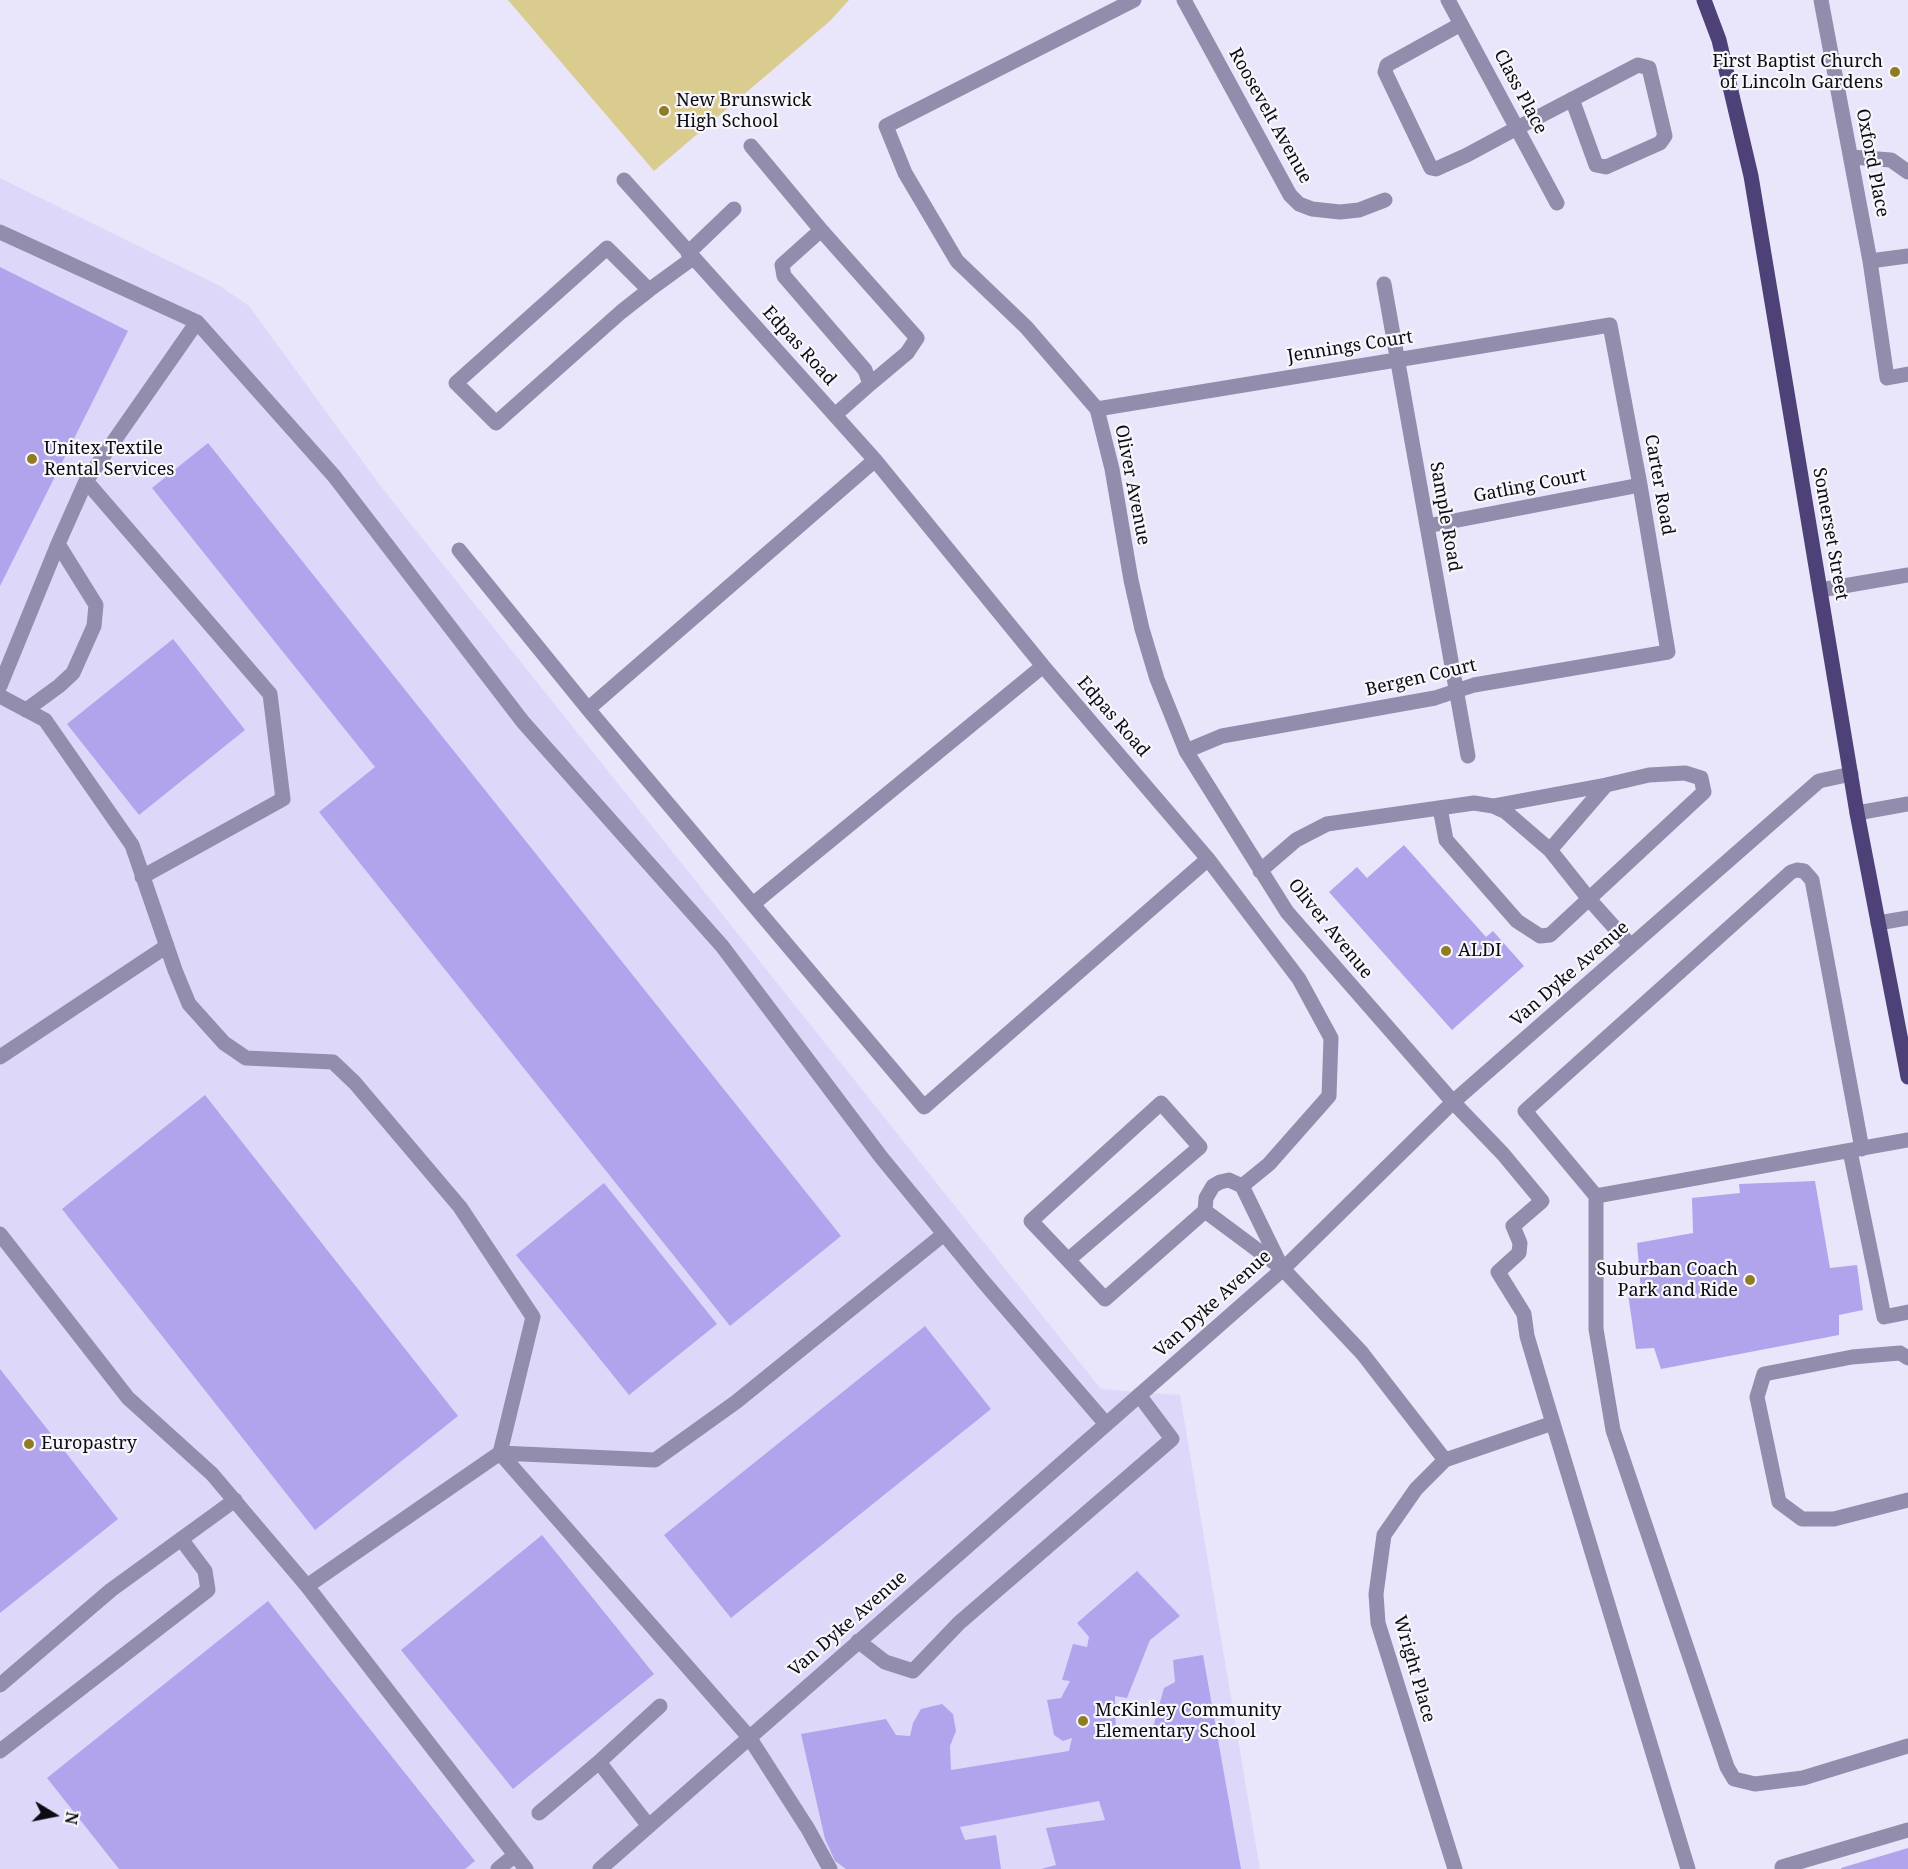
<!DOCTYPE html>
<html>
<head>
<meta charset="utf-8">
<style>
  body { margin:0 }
  #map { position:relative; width:1908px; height:1869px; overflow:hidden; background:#e9e6fb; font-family:"Noto Serif",serif }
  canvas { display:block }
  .north { position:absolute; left:24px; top:1785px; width:60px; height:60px; -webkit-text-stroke:4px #f6f6fb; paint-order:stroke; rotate:100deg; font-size:16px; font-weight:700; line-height:24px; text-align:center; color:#0c0a12 }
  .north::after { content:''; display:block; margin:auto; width:21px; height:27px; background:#0c0a12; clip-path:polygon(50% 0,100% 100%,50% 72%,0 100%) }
</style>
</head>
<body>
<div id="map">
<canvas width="1908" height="1869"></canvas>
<div class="north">N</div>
</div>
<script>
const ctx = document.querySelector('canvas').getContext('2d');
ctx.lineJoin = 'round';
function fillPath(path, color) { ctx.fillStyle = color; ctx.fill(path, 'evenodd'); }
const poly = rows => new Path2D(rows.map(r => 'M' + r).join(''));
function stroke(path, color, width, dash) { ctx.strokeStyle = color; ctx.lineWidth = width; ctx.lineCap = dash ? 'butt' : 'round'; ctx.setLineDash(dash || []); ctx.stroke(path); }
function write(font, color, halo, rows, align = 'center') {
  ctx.font = font + ' "Noto Serif",serif'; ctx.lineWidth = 4.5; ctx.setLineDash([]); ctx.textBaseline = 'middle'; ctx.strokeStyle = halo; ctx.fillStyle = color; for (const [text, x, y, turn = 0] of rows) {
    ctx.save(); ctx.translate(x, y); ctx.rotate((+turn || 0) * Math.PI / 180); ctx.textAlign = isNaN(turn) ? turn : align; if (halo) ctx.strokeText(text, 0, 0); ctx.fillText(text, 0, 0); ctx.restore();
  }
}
const built = poly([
  [0,178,220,286,249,306,379,484,1101,1389,1180,1395,1260,1869,0,1869]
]);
const green = poly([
  [508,0,849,0,830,21,654,171]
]);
const building = poly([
  [0,267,128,331,0,586],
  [208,443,841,1236,730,1326,319,812,375,767,152,488],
  [173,639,245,730,139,815,67,724],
  [1404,845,1486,937,1493,931,1524,966,1452,1030,1329,892,1357,867,1367,878],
  [205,1095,458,1416,315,1530,62,1209],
  [1815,1181,1830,1268,1857,1265,1863,1310,1839,1315,1839,1335,1661,1369,1654,1348,1636,1349,1628,1294,1641,1292,1637,1243,1693,1233,1692,1198,1740,1193,1739,1184],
  [604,1183,717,1324,629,1395,516,1255],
  [925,1326,991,1409,731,1618,664,1535],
  [0,1369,118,1519,0,1613],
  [542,1535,654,1674,513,1789,401,1650],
  [1137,1571,1180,1616,1150,1640,1127,1698,1115,1696,1116,1734,1153,1727,1164,1688,1175,1682,1173,1660,1203,1655,1241,1869,1041,1869,1056,1865,1046,1828,1105,1820,1099,1801,960,1827,965,1840,996,1835,1001,1869,846,1869,835,1861,825,1839,801,1734,886,1719,896,1735,910,1736,913,1723,921,1709,942,1704,953,1714,956,1731,950,1746,951,1770,1069,1751,1072,1738,1063,1741,1054,1735,1047,1700,1061,1698,1070,1681,1062,1680,1073,1644,1087,1647,1089,1637,1077,1623],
  [268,1601,475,1861,465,1869,119,1869,47,1778],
  [1908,1848,1908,1869,1841,1869,1841,1868]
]);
const minor = poly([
  [1134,0,886,126,905,173,957,261,1026,327,1097,409,1112,469,1131,580,1142,629,1157,679,1186,751,1287,912,1453,1102,1503,1154,1542,1201,1513,1226,1520,1243,1519,1253,1498,1272,1524,1314,1527,1336,1546,1400,1688,1869],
  [1184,0,1290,195,1299,204,1312,209,1340,212,1359,210,1385,200],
  [1448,0,1557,203],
  [1821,0,1870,261,1908,256],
  [1461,24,1387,65,1385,72,1431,168,1436,169,1467,155,1517,128,1638,65,1649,68,1665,136,1660,143,1606,167,1596,165,1572,99],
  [751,146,821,230,782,265,784,276,865,370,870,384,835,415],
  [1851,157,1891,160,1908,172],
  [624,180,875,460,1043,666,1208,859,1299,979,1331,1038,1329,1096,1269,1164,1242,1186],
  [821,230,917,338,907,353,870,384],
  [0,232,197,322,334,476,523,722,722,946,881,1157,982,1280,1106,1424],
  [688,253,734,209],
  [1870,261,1887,378,1908,374],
  [1384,284,1468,756],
  [649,290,607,248,456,383,496,423,621,312,649,290,693,258],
  [1097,409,1610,325,1640,485,1668,652,1474,685,1435,698,1222,736,1186,751],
  [86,481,270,694,283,799,142,877],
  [1427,526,1640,485],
  [459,550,588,709,924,1107,1208,859],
  [1820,590,1908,575],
  [0,686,58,544,86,481,197,322],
  [0,696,45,720,132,845,175,970,189,1004,224,1043,246,1058,333,1062,355,1083,460,1207,533,1317,500,1453,307,1586],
  [588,709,875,460],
  [26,710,59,686,73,673,94,626,96,605,58,544],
  [1493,806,1606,785],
  [1440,808,1446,840,1517,921,1540,936,1550,935,1704,792,1701,778,1685,773,1649,775,1606,785,1550,850],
  [1857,813,1908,804],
  [1260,871,1296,840,1327,824,1474,803,1493,806,1506,812,1550,850,1589,899,1631,946],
  [753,904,1043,666],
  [1878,923,1908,918],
  [0,1057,167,946],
  [1862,1149,1812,880,1804,871,1797,870,1791,872,1525,1111,1596,1196,1596,1329,1613,1430,1727,1767,1734,1779,1755,1784,1803,1778,1908,1746],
  [1850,1151,1884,1317,1908,1312],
  [1242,1186,1229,1180,1220,1182,1213,1186,1206,1198,1205,1211,1283,1269,1362,1353,1445,1460],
  [1242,1186,1281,1266],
  [1596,1196,1908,1140],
  [0,1234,128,1398,212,1474,307,1586,526,1869],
  [1068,1260,1200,1147,1161,1103,1031,1221,1105,1299,1205,1211],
  [1908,1358,1900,1353,1852,1357,1764,1374,1757,1397,1779,1502,1802,1519,1834,1519,1908,1500],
  [500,1453,749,1737,808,1829,830,1869],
  [500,1453,655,1460,736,1402,944,1234],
  [858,1641,885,1662,913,1671,959,1623,1172,1439,1139,1395],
  [0,1685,111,1590,235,1500],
  [0,1751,208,1590,205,1571,181,1539],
  [539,1813,599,1762],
  [648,1825,599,1762,660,1706],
  [1782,1867,1908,1830],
  [498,1869,515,1855],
  [600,1869,1283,1269,1453,1102,1819,781,1851,774],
  [1455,1869,1378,1623,1376,1594,1384,1535,1416,1489,1445,1460,1553,1423]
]);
const major = poly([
  [1704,0,1719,40,1751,176,1857,813,1908,1077]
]);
const markers = [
  [1895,72,6,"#907d23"],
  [664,111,6,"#907d23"],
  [32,459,6,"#907d23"],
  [1446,951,6,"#907d23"],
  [1750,1280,6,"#907d23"],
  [29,1444,6,"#907d23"],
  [1083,1721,6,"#907d23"]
];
const poiNames = [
  ["First Baptist Church",1883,62,"right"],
  ["of Lincoln Gardens",1883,83,"right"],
  ["New Brunswick",676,101],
  ["High School",676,122],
  ["Unitex Textile",44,449],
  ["Rental Services",44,470],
  ["ALDI",1458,951],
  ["Suburban Coach",1738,1270,"right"],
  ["Park and Ride",1738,1291,"right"],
  ["Europastry",41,1444],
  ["McKinley Community",1095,1711],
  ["Elementary School",1095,1732]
];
const streetNames = [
  ["Class Place",1520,92,62],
  ["Roosevelt Avenue",1270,116,61],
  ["Oxford Place",1872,163,79],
  ["Edpas Road",799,346,48],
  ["Jennings Court",1350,347,-9],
  ["Oliver Avenue",1132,485,79],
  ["Carter Road",1659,485,80],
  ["Gatling Court",1530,486,-11],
  ["Sample Road",1445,517,80],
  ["Somerset Street",1830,534,80],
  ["Bergen Court",1421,678,-13],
  ["Edpas Road",1113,717,49],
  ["Oliver Avenue",1330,929,51],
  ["Van Dyke Avenue",1570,974,-41],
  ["Van Dyke Avenue",1213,1304,-42],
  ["Van Dyke Avenue",848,1624,-41],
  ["Wright Place",1414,1669,74]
];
fillPath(built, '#ddd8f9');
fillPath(green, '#dacc8e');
fillPath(building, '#b1a4ed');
stroke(minor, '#928dad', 15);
stroke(major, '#4d4178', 15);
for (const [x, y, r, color] of markers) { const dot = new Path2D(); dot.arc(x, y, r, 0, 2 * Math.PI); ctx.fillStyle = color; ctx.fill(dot); stroke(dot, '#f6f6fb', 2); }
write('18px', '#0c0a12', '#f6f6fb', poiNames, 'left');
write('18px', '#0c0a12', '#f6f6fb', streetNames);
</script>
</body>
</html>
